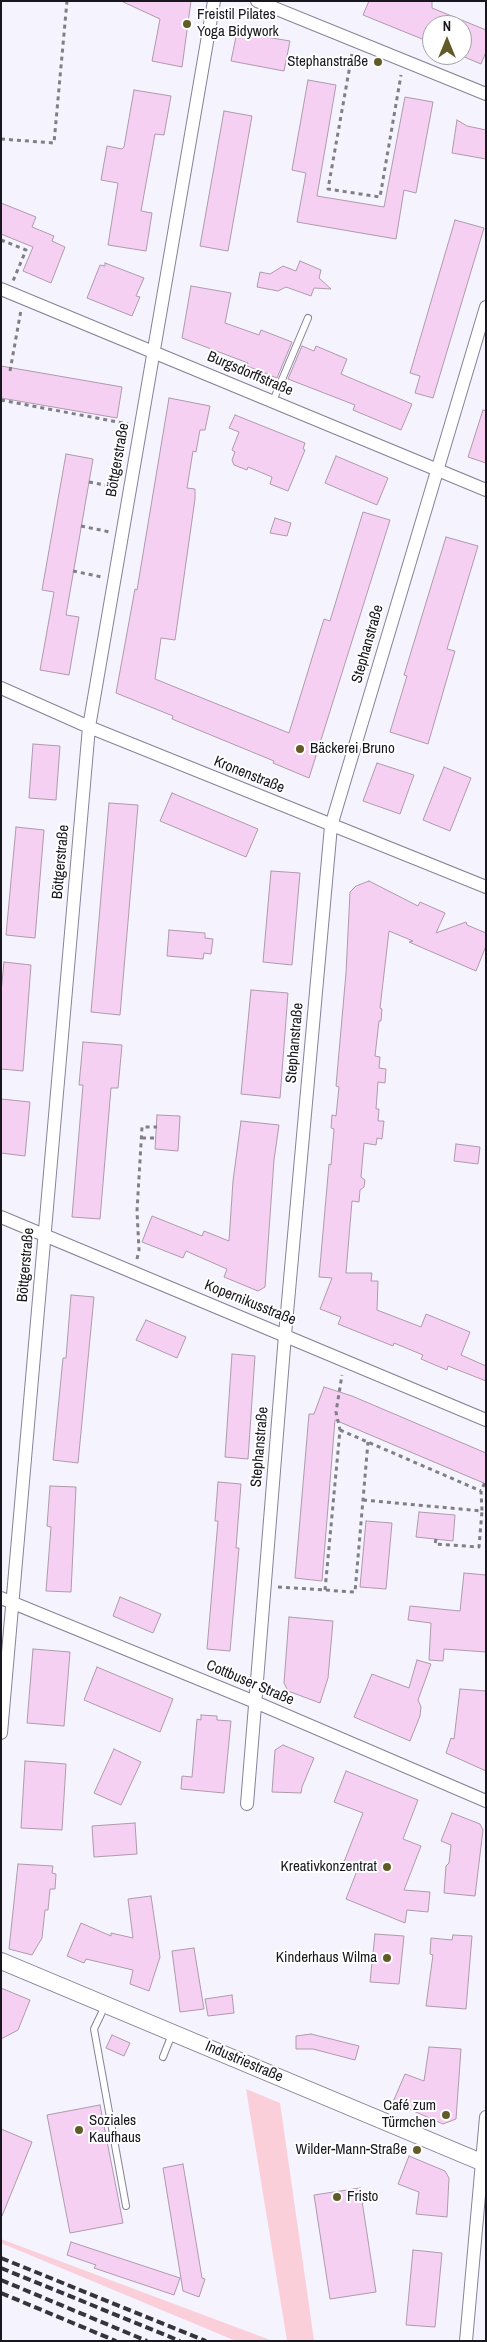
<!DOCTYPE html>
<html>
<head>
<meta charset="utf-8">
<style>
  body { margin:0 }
  #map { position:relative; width:487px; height:2342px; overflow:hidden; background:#f5f3fd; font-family:"Archivo Narrow",sans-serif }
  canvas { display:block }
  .frame { position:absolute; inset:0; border:2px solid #18161e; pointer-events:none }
  .north { position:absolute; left:422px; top:15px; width:50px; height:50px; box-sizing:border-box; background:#fff; border:1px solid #a3a2a5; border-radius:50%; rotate:0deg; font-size:14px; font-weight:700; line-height:20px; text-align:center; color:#18161e }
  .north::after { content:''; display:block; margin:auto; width:18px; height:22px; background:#625b28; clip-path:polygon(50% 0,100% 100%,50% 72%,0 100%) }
</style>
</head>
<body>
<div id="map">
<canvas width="487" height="2342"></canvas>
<div class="frame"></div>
<div class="north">N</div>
</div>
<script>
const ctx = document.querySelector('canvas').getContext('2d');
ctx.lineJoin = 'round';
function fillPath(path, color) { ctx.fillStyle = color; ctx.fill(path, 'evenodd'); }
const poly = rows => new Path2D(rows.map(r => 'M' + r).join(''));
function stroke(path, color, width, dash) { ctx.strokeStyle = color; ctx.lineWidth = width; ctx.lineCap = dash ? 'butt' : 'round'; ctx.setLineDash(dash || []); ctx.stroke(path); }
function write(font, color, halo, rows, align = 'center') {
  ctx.font = font + ' "Archivo Narrow",sans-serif'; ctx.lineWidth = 4; ctx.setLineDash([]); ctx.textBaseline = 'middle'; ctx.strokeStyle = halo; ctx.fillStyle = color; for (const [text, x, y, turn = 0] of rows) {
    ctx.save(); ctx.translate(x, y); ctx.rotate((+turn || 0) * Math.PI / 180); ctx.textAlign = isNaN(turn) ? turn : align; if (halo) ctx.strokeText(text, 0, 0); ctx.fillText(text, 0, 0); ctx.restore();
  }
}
const green = poly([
  [246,2089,280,2103,314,2340,379,2341,287,2341],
  [1,2239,273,2341,236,2341,1,2243]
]);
const building = poly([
  [121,1,191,1,182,67,152,61,160,19,121,1],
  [369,1,432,1,432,8,486,30,486,52,481,64,462,56,462,25,432,25,432,43,363,15,369,1],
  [237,32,290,41,284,71,231,61,237,32],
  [308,80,336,85,317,196,384,207,405,97,433,102,416,193,404,190,396,239,297,222,306,173,292,170,308,80],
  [134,90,171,96,164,135,155,134,141,211,152,213,146,251,108,245,118,183,101,180,107,146,122,149,124,147,134,90],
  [224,111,252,116,228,251,200,246,224,111],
  [457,120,467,126,486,130,486,159,452,153,457,120],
  [1,203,36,217,32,227,54,236,52,241,65,247,51,283,23,271,33,247,1,234,1,203],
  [455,220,484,228,433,398,415,393,420,376,410,373,455,220],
  [300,261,321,270,319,278,331,289,314,288,311,296,286,287,278,291,257,287,260,272,270,274,283,266,296,271,300,261],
  [105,263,144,278,136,296,140,297,132,316,87,298,100,265,105,266,105,263],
  [191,286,231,293,225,323,259,335,261,330,292,342,277,378,247,366,248,363,182,338,191,286],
  [302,346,314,351,316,346,347,359,341,374,412,404,401,430,353,410,355,405,288,379,302,346],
  [1,366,122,387,117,418,1,398,1,366],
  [169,398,210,406,205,430,200,430,196,452,193,451,187,488,195,489,195,499,175,640,161,638,155,679,289,733,324,619,330,621,363,512,390,520,309,778,273,763,274,761,172,719,173,716,116,693,135,589,137,590,169,398],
  [483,410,486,411,486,463,468,457,483,410],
  [235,415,305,443,303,449,305,450,288,491,270,484,272,477,248,467,247,470,234,465,232,460,235,452,232,450,239,432,229,428,235,415],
  [66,454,93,459,66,615,79,617,69,675,40,670,54,592,42,590,66,454],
  [336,456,388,478,377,505,325,483,336,456],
  [275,518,291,523,287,536,270,533,275,518],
  [446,537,478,546,447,649,455,651,428,744,390,732,407,676,404,675,446,537],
  [33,744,60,746,56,800,29,798,33,744],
  [377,763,414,775,400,814,363,801,377,763],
  [444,767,471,778,450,831,423,820,444,767],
  [172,793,258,829,246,857,160,821,172,793],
  [109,803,138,805,120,1015,91,1012,109,803],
  [16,827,44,830,35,938,6,935,16,827],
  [271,871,300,873,292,965,263,962,271,871],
  [369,881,418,906,420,902,445,913,436,933,466,922,467,925,486,933,486,946,476,971,409,942,413,941,389,931,380,1008,382,1009,381,1021,379,1021,375,1056,380,1057,379,1068,386,1069,385,1083,378,1082,376,1109,379,1109,378,1121,384,1121,382,1139,377,1138,376,1145,364,1143,361,1177,365,1180,364,1187,360,1190,359,1202,352,1201,346,1273,372,1273,371,1281,378,1281,377,1310,421,1327,426,1314,470,1332,461,1355,486,1366,486,1381,448,1366,447,1370,421,1359,423,1355,394,1343,393,1346,338,1324,341,1317,320,1309,332,1278,319,1277,329,1164,331,1165,334,1129,331,1128,332,1115,336,1116,339,1087,336,1086,346,973,350,892,356,886,369,881],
  [169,930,205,933,205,938,213,939,211,954,204,953,203,959,167,956,169,930],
  [4,962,31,965,23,1071,1,1069,1,992,4,962],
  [251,990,288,993,280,1098,241,1094,251,990],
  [83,1042,122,1045,118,1088,111,1088,100,1219,72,1217,83,1085,79,1085,83,1042],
  [1,1099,30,1102,25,1156,1,1153,1,1099],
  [157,1115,180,1116,178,1151,155,1149,157,1115],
  [241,1121,279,1125,274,1160,265,1287,258,1291,224,1277,227,1269,186,1251,183,1258,142,1242,152,1216,202,1236,204,1231,229,1241,233,1181,241,1121],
  [456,1144,480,1147,478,1164,454,1161,456,1144],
  [71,1295,94,1297,78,1463,53,1460,63,1358,66,1358,71,1295],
  [146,1320,186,1337,177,1358,136,1340,146,1320],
  [232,1354,255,1356,248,1459,225,1457,232,1354],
  [324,1387,352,1396,486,1453,486,1484,335,1420,322,1581,295,1578,309,1414,314,1414,324,1387],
  [218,1482,241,1484,236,1548,239,1548,230,1651,207,1649,218,1521,215,1521,218,1482],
  [50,1486,76,1487,71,1592,46,1591,51,1527,47,1526,50,1486],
  [419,1512,455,1515,453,1541,416,1537,419,1512],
  [366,1521,392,1523,386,1589,360,1587,366,1521],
  [464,1573,486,1575,486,1652,444,1649,443,1661,429,1660,431,1623,408,1620,410,1606,460,1611,464,1573],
  [120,1597,161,1614,153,1633,113,1616,120,1597],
  [289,1617,333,1621,328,1678,320,1703,288,1691,284,1683,289,1617],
  [33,1649,70,1652,64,1726,27,1723,33,1649],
  [417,1660,431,1664,418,1700,421,1707,420,1716,410,1741,354,1717,372,1674,409,1688,417,1660],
  [97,1667,173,1699,160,1732,84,1700,97,1667],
  [460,1689,486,1691,486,1771,446,1753,451,1738,454,1739,460,1689],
  [201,1715,217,1716,217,1720,231,1721,224,1793,181,1789,182,1776,192,1777,197,1719,201,1720,201,1715],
  [283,1745,314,1758,302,1787,301,1793,272,1792,275,1750,283,1745],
  [114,1749,141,1762,121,1805,94,1793,114,1749],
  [25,1761,66,1764,62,1830,21,1828,25,1761],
  [346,1771,418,1800,403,1839,421,1846,404,1890,430,1892,428,1912,407,1910,405,1923,346,1899,358,1868,344,1862,363,1813,334,1802,346,1771],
  [452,1813,480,1824,483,1830,475,1896,444,1893,446,1866,449,1863,451,1845,441,1841,452,1813],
  [135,1823,137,1854,94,1857,92,1826,135,1823],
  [18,1864,53,1866,52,1873,56,1874,55,1889,50,1889,48,1910,45,1910,42,1938,32,1955,9,1949,18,1864],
  [151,1896,160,1957,149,1991,130,1984,133,1970,86,1959,84,1963,67,1956,81,1923,111,1936,111,1933,133,1938,128,1899,151,1896],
  [375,1934,404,1936,399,1984,370,1982,375,1934],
  [453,1935,472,1936,466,2009,426,2006,433,1955,430,1954,431,1938,452,1940,453,1935],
  [194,1948,204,2009,180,2012,172,1951,194,1948],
  [1,1988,30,2000,18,2030,1,2039,1,1988],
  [232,1995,234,2013,208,2016,205,1999,232,1995],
  [311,2034,359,2046,355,2060,313,2049,296,2049,296,2036,311,2034],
  [112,2035,130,2043,124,2056,106,2048,112,2035],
  [429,2047,461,2049,456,2119,443,2124,393,2102,405,2074,424,2081,429,2047],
  [100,2105,123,2223,70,2233,47,2115,100,2105],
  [1,2129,32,2142,2,2216,1,2216,1,2129],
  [409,2156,445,2171,449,2178,447,2217,416,2214,419,2192,398,2184,409,2156],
  [183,2164,202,2278,205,2279,199,2297,183,2291,163,2168,183,2164],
  [360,2188,376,2292,330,2299,314,2195,360,2188],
  [71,2242,180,2278,174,2295,94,2268,96,2265,67,2255,71,2242],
  [413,2250,442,2253,435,2327,406,2325,413,2250]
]);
const path = poly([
  [352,54,328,189,380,197,401,75],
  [1,139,54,143,67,1],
  [1,240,26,250,13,281],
  [10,371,21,310],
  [1,400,128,424],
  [89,482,116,487],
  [81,526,110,532],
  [73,571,102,577],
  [142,1138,156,1138],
  [137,1259,139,1250,137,1211,142,1127,157,1127],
  [340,1430,481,1491],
  [363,1500,482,1511,481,1491,486,1480],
  [436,1539,435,1544,479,1547,482,1511],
  [278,1587,355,1592,368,1442],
  [325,1590,340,1430,336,1412,342,1375]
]);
const service = poly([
  [273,401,308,318],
  [105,2006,94,2029,126,2206],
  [163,2057,172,2034]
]);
const minor = poly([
  [257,1,486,94],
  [1,289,486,490],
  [1,688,89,727,486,887],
  [1,1217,486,1420],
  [1,1598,255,1702,486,1801],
  [1,1733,89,727,214,1],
  [247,1804,285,1335,331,826,486,307],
  [466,2341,486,2117]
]);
const tertiary = poly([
  [1,1961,486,2164]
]);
const rail = poly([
  [1,2258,206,2341],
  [1,2268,180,2341],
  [1,2280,147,2341],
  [1,2293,116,2341]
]);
const markers = [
  [187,24,5,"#625b28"],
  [378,62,5,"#625b28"],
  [300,749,5,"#625b28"],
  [387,1867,5,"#625b28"],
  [387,1958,5,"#625b28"],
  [446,2115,5,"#625b28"],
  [79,2130,5,"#625b28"],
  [417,2150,5,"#625b28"],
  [337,2197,5,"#625b28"]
];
const poiNames = [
  ["Freistil Pilates",197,15,"left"],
  ["Yoga Bidywork",197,32,"left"],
  ["Stephanstraße",368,62],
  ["Bäckerei Bruno",310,749,"left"],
  ["Kreativkonzentrat",377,1867],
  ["Kinderhaus Wilma",377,1958],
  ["Café zum",436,2106],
  ["Türmchen",436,2123],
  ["Soziales",89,2121,"left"],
  ["Kaufhaus",89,2138,"left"],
  ["Wilder-Mann-Straße",407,2150],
  ["Fristo",347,2197,"left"]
];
const streetNames = [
  ["Burgsdorffstraße",250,374,23],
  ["Böttgerstraße",118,460,-80],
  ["Stephanstraße",368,644,-74],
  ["Kronenstraße",249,775,22],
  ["Böttgerstraße",61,862,-85],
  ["Stephanstraße",295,1043,-85],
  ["Böttgerstraße",26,1265,-85],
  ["Kopernikusstraße",250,1303,22],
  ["Stephanstraße",260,1447,-85],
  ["Cottbuser Straße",250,1683,23],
  ["Industriestraße",244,2062,23]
];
fillPath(green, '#fbcfda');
fillPath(building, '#f6d0f3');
stroke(building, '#ae9aac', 1);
stroke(service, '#878299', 8);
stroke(minor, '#878299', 14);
stroke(tertiary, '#878299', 18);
stroke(path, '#807e87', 3, [4, 4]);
stroke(service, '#fff', 6);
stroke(minor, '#fff', 12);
stroke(tertiary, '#fff', 16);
stroke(rail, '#35333c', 4, [8, 4]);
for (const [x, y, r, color] of markers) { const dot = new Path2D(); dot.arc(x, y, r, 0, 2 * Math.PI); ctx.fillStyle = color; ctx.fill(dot); stroke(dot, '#fff', 2); }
write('15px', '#18161e', '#fff', poiNames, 'right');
write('15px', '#18161e', '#fff', streetNames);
</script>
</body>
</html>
